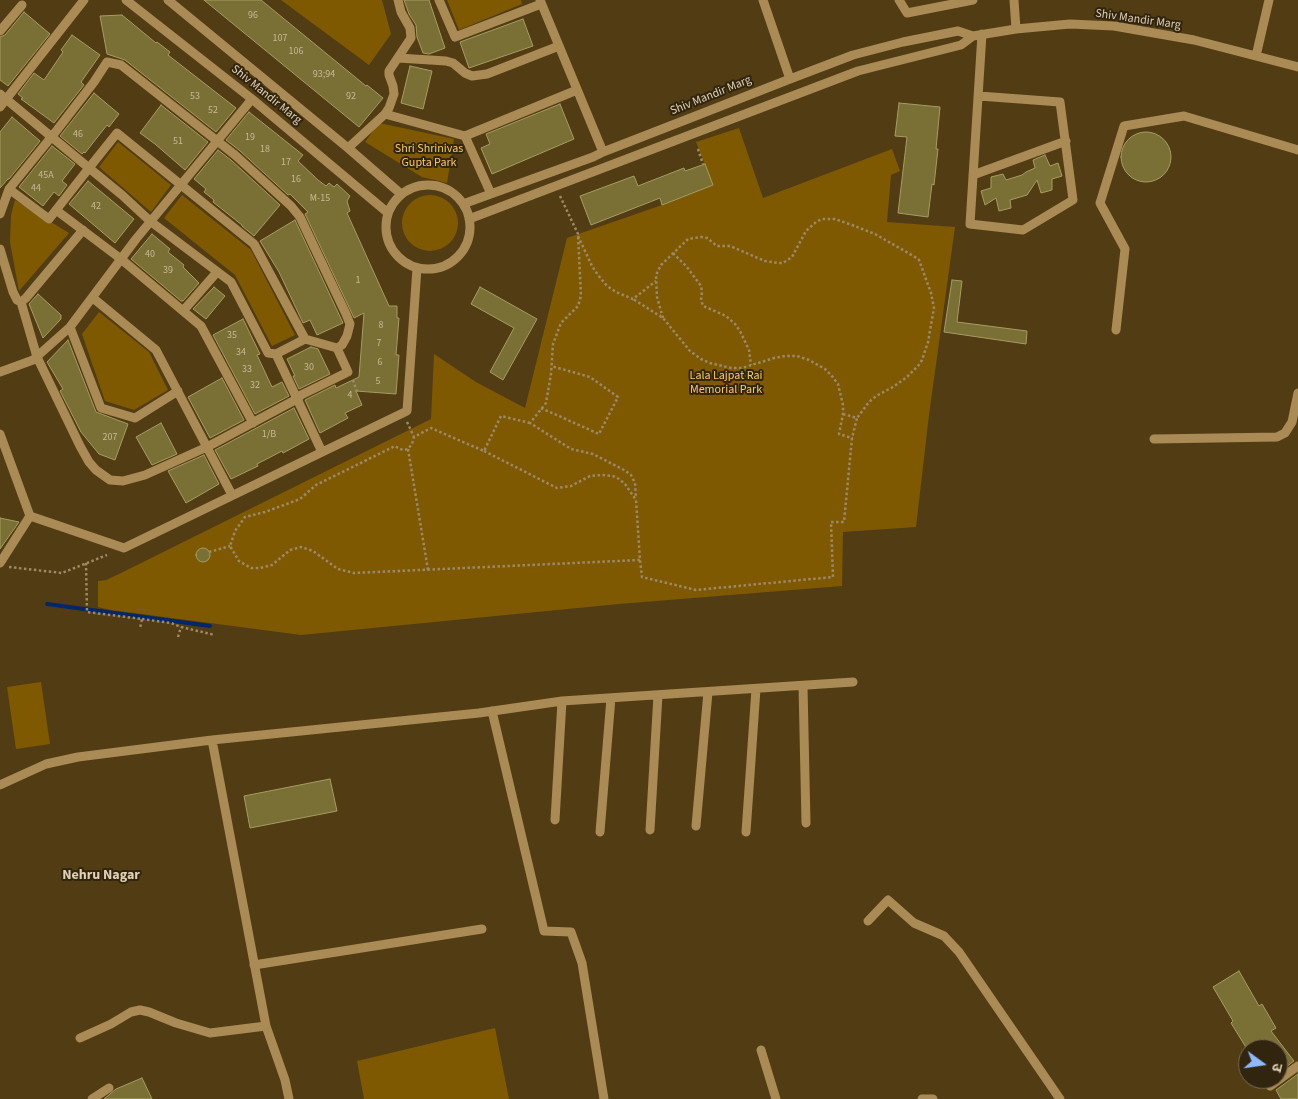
<!DOCTYPE html>
<html>
<head>
<meta charset="utf-8">
<style>
  body { margin:0 }
  #map { position:relative; width:1298px; height:1099px; overflow:hidden; background:#523c13; font-family:"Source Sans 3","Noto Sans Devanagari",sans-serif }
  canvas { display:block }
  .north { position:absolute; left:1238px; top:1039px; width:50px; height:50px; box-sizing:border-box; background:#31250f; border:1px solid #776951; border-radius:50%; rotate:104deg; font-size:14px; font-weight:700; line-height:20px; text-align:center; color:#e1d0b5 }
  .north::after { content:''; display:block; margin:auto; width:18px; height:22px; background:#8eb9fd; clip-path:polygon(50% 0,100% 100%,50% 72%,0 100%) }
</style>
</head>
<body>
<div id="map">
<canvas width="1298" height="1099"></canvas>
<div class="north">उ</div>
</div>
<script>
const ctx = document.querySelector('canvas').getContext('2d');
ctx.lineJoin = 'round';
function fillPath(path, color) { ctx.fillStyle = color; ctx.fill(path, 'evenodd'); }
const poly = rows => new Path2D(rows.map(r => 'M' + r).join(''));
function stroke(path, color, width, dash) { ctx.strokeStyle = color; ctx.lineWidth = width; ctx.lineCap = dash ? 'butt' : 'round'; ctx.setLineDash(dash || []); ctx.stroke(path); }
function write(font, color, halo, rows, align = 'center') {
  ctx.font = font + ' "Source Sans 3",sans-serif'; ctx.lineWidth = 4; ctx.setLineDash([]); ctx.textBaseline = 'middle'; ctx.strokeStyle = halo; ctx.fillStyle = color; for (const [text, x, y, turn = 0] of rows) {
    ctx.save(); ctx.translate(x, y); ctx.rotate((+turn || 0) * Math.PI / 180); ctx.textAlign = isNaN(turn) ? turn : align; if (halo) ctx.strokeText(text, 0, 0); ctx.fillText(text, 0, 0); ctx.restore();
  }
}
const green = poly([
  [281,0,382,0,391,34,369,65],
  [447,0,521,0,522,4,459,30],
  [379,123,454,139,447,183,422,177,365,142],
  [739,128,763,198,892,149,900,171,891,175,887,222,955,227,929,415,916,527,843,532,842,586,619,604,301,635,111,610,98,607,98,581,106,580,119,574,431,419,434,354,476,382,525,408,567,238,662,205,713,185,696,142],
  [118,142,171,185,151,212,99,167],
  [182,195,251,250,295,335,272,346,235,275,164,218],
  '402 223a28 28 0 1 1 56 0a28 28 0 1 1-56 0Z',
  [15,200,69,233,19,291,10,242,11,215],
  [99,312,149,352,168,390,134,410,105,401,82,334],
  [41,682,50,744,16,749,7,687],
  [495,1028,509,1099,364,1099,357,1061]
]);
const stream = poly([
  [47,604,210,626]
]);
const building = poly([
  [204,0,261,0,366,86,367,85,383,98,359,127,204,0],
  [404,0,429,0,445,48,429,54,423,53,417,37,416,25,409,14,404,0],
  [24,12,50,34,8,86,0,80,0,37,5,35,24,12],
  [122,15,156,43,157,42,170,52,168,55,236,108,216,132,125,60,107,54,100,16,122,15],
  [523,19,533,46,469,68,460,42,523,19],
  [72,35,100,55,81,82,84,85,54,123,21,99,23,98,18,94,34,73,44,80,63,52,61,50,72,35],
  [410,66,432,71,423,109,401,103,410,66],
  [94,93,119,114,109,127,107,125,85,153,84,152,82,154,60,136,94,93],
  [899,103,940,107,936,149,938,149,934,185,932,184,928,217,898,213,907,137,895,136,899,103],
  [560,104,574,139,492,174,481,148,490,144,486,134,560,104],
  [161,105,208,142,185,170,155,144,140,133,161,105],
  [249,112,303,155,298,161,318,180,326,186,329,183,334,187,337,184,350,196,347,201,350,211,347,213,389,306,397,306,397,318,399,318,396,355,399,355,396,394,356,391,362,405,345,413,348,418,320,433,305,400,335,385,336,388,359,377,364,313,354,318,305,214,308,212,290,194,288,195,239,150,226,140,249,112],
  [12,117,40,141,9,179,8,179,0,188,0,132,12,117],
  '1121 157a25 25 0 1 1 50 0a25 25 0 1 1-50 0Z',
  [52,146,75,164,62,181,67,185,59,196,54,192,43,206,19,187,52,146],
  [218,150,231,160,280,205,254,236,242,226,242,225,213,202,214,200,204,192,206,189,194,179,218,150],
  [1045,155,1050,166,1058,163,1062,176,1052,179,1052,190,1041,193,1037,180,1027,195,1010,200,1011,208,999,211,996,198,985,205,981,191,991,188,991,177,1003,174,1006,180,1022,175,1026,172,1035,168,1033,160,1045,155],
  [705,164,713,185,662,205,660,198,591,225,580,196,634,176,638,186,684,168,685,171,705,164],
  [88,181,134,219,115,243,69,204,88,181],
  [295,220,343,323,317,335,310,320,303,323,279,272,260,241,295,220],
  [152,234,170,249,168,252,184,265,183,267,199,283,183,301,181,301,131,259,152,234],
  [952,280,962,281,957,322,1027,331,1026,344,944,332,952,280],
  [214,287,225,296,206,319,193,309,214,287],
  [480,287,537,319,503,380,490,372,514,328,471,304,480,287],
  [38,294,61,315,61,319,43,338,29,304,38,294],
  [243,319,260,354,257,355,272,387,282,382,289,396,255,414,213,335,243,319],
  [68,340,96,412,128,424,115,460,99,454,81,432,60,391,63,389,47,362,68,340],
  [311,347,318,349,330,374,299,389,293,376,295,376,287,359,311,347],
  [222,378,244,420,210,438,188,397,222,378],
  [294,408,309,439,283,453,282,451,257,464,258,466,231,479,215,450,294,408],
  [161,423,177,454,152,465,136,437,161,423],
  [204,455,219,484,186,503,168,471,204,455],
  [0,518,19,522,0,549,0,518],
  '196 555a7 7 0 1 1 14 0a7 7 0 1 1-14 0Z',
  [330,779,337,811,250,828,244,796,330,779],
  [1239,971,1259,1006,1262,1004,1276,1028,1271,1031,1294,1061,1278,1073,1278,1049,1247,1049,1231,1023,1233,1021,1213,987,1239,971],
  [1298,1074,1298,1099,1281,1099,1276,1090,1298,1074],
  [142,1078,152,1099,104,1099,116,1089,142,1078]
]);
const path = poly([
  [698,149,703,164],
  [560,196,578,234,581,296,578,306,561,323,553,344,551,374,546,403,530,423,571,449,593,454,624,470,631,475,635,483,636,498],
  [578,236,592,266,598,275,607,286,616,292,633,299,656,281],
  [673,253,687,267,701,286,702,292,701,300,703,306,726,316,735,324,740,331,749,350,751,365],
  [663,318,657,297,656,275,661,265,688,239,701,237,707,238,717,246,730,246,765,261,778,263,783,263,792,257,806,231,816,222,822,219,835,219,852,225,875,234,915,257,919,260,931,293,934,308,928,342,922,360,918,366,907,377,893,387,876,396,869,402,857,418],
  [353,380,357,392],
  [541,408,599,434,618,397,590,377,551,366],
  [843,414,857,418,852,438],
  [407,422,414,437],
  [530,423,501,416,484,451,431,428,414,437,412,444,408,449,404,450,400,449,395,446,316,485,300,499,265,512,245,517,235,531,230,546,239,561,251,568,260,568,272,565,290,550,301,547,313,551,338,569,354,573,640,560],
  [408,449,428,570],
  [484,451,557,488,571,486,590,476,602,475,613,476,619,479,625,484,636,500,640,560,642,577,696,590,833,577,831,522,844,522,852,438,839,434,843,414,843,405,838,384,831,375,825,369,809,360,797,356,785,356,774,358,742,368,731,368,710,363,701,359,690,351,663,318,633,299],
  [209,552,230,546],
  [86,563,87,612,142,619,140,628],
  [9,567,62,573,107,555],
  [142,619,171,623,181,627,215,635],
  [178,637,181,627]
]);
const minor = poly([
  [126,0,252,99,388,213],
  [168,0,348,148,401,194],
  [439,0,455,37,541,4],
  [540,0,603,152],
  [763,0,790,79],
  [899,0,907,13,973,0],
  [1014,0,1016,29],
  [0,31,22,5],
  [1256,56,1269,0],
  [398,58,446,61,453,63,465,73,472,76,487,74,559,46],
  [0,94,6,99,89,168,122,195,150,221,231,282,268,353,276,354,305,339,254,244,117,133,89,168,49,219,9,189],
  [979,96,1060,102,1073,200,1023,230,970,224,982,34],
  [0,107,84,0],
  [385,114,389,108,394,94,393,86,389,75,389,71,411,38,410,28,401,12,398,0],
  [465,136,491,194],
  [348,148,385,114,465,136,577,90],
  [973,175,1066,141],
  '386 227a42 42 0 1 1 84 0a42 42 0 1 1-84 0Z',
  [463,204,593,157,603,152,693,117,790,79,853,55,903,42,958,31,973,36,1016,29,1070,24,1114,26,1194,40,1298,67],
  [56,210,121,259,201,326,253,423],
  [0,214,9,189,57,130,94,82,107,62,121,65,235,155,291,206,300,217,346,314,350,324,347,336,342,345,337,348],
  [469,219,858,71,961,45,973,36],
  [0,249,13,292,17,300,21,302,26,298,83,230],
  [93,298,156,350,232,495],
  [21,302,37,357,80,446,89,462,96,470,110,480,123,481,145,475,207,447,297,399,301,395,348,372,337,348,305,339],
  [183,311,217,272],
  [70,327,101,408,135,418,178,391],
  [1116,330,1125,249,1100,203,1124,126,1184,116,1298,150],
  [276,354,322,452],
  [0,372,33,360,70,327,136,239,252,99],
  [0,434,30,516,124,548,407,411,417,268],
  [1154,439,1277,437,1285,433,1292,422,1298,393],
  [0,563,30,516],
  [803,686,806,823],
  [492,711,544,931,571,932,582,963,604,1099],
  [212,740,266,1026,285,1080,289,1099],
  [0,785,46,764,78,757,212,740,479,713,562,701,853,682],
  [555,820,562,701],
  [696,826,708,692],
  [650,830,658,695],
  [600,832,611,698],
  [746,832,756,689],
  [868,921,888,900,914,923,944,936,959,952,1060,1099],
  [254,965,482,929],
  [80,1038,111,1024,131,1012,140,1010,149,1012,176,1023,210,1033,266,1026],
  [761,1050,776,1099],
  [1270,1086,1298,1066],
  [92,1099,109,1088],
  [922,1099,933,1099]
]);
const numberNames = [
  ["96",253,16],
  ["107",280,39],
  ["106",296,52],
  ["93;94",324,75],
  ["53",195,97],
  ["92",351,97],
  ["52",213,111],
  ["46",78,135],
  ["19",250,138],
  ["51",178,142],
  ["18",265,150],
  ["17",286,163],
  ["45A",46,176],
  ["16",296,180],
  ["44",36,189],
  ["M-15",320,199],
  ["42",96,207],
  ["40",150,255],
  ["39",168,271],
  ["1",358,281],
  ["8",381,326],
  ["35",232,336],
  ["7",379,344],
  ["34",241,353],
  ["6",380,363],
  ["30",309,368],
  ["33",247,370],
  ["5",378,382],
  ["32",255,386],
  ["4",350,396],
  ["1/B",269,435],
  ["207",110,438]
];
const streetNames = [
  ["Shiv Mandir Marg",1138,20,8],
  ["Shiv Mandir Marg",266,95,39],
  ["Shiv Mandir Marg",711,96,-22]
];
const parkNames = [
  ["Shri Shrinivas",429,149],
  ["Gupta Park",429,163],
  ["Lala Lajpat Rai",726,376],
  ["Memorial Park",726,390]
];
const neighbourhoodNames = [
  ["Nehru Nagar",101,876]
];
fillPath(green, '#7f5902');
stroke(stream, '#00276b', 4);
fillPath(building, '#7a7035');
stroke(building, '#a79c61', 1);
stroke(path, '#9c8967', 2.5, [2.5, 2.5]);
stroke(minor, '#aa8a55', 9);
write('10px', '#c7b895', null, numberNames);
write('12px', '#e1d0b5', '#31250f', streetNames);
write('12px', '#fbc76b', '#31250f', parkNames);
write('bold 14px', '#e1d0b5', '#31250f', neighbourhoodNames);
</script>
</body>
</html>
